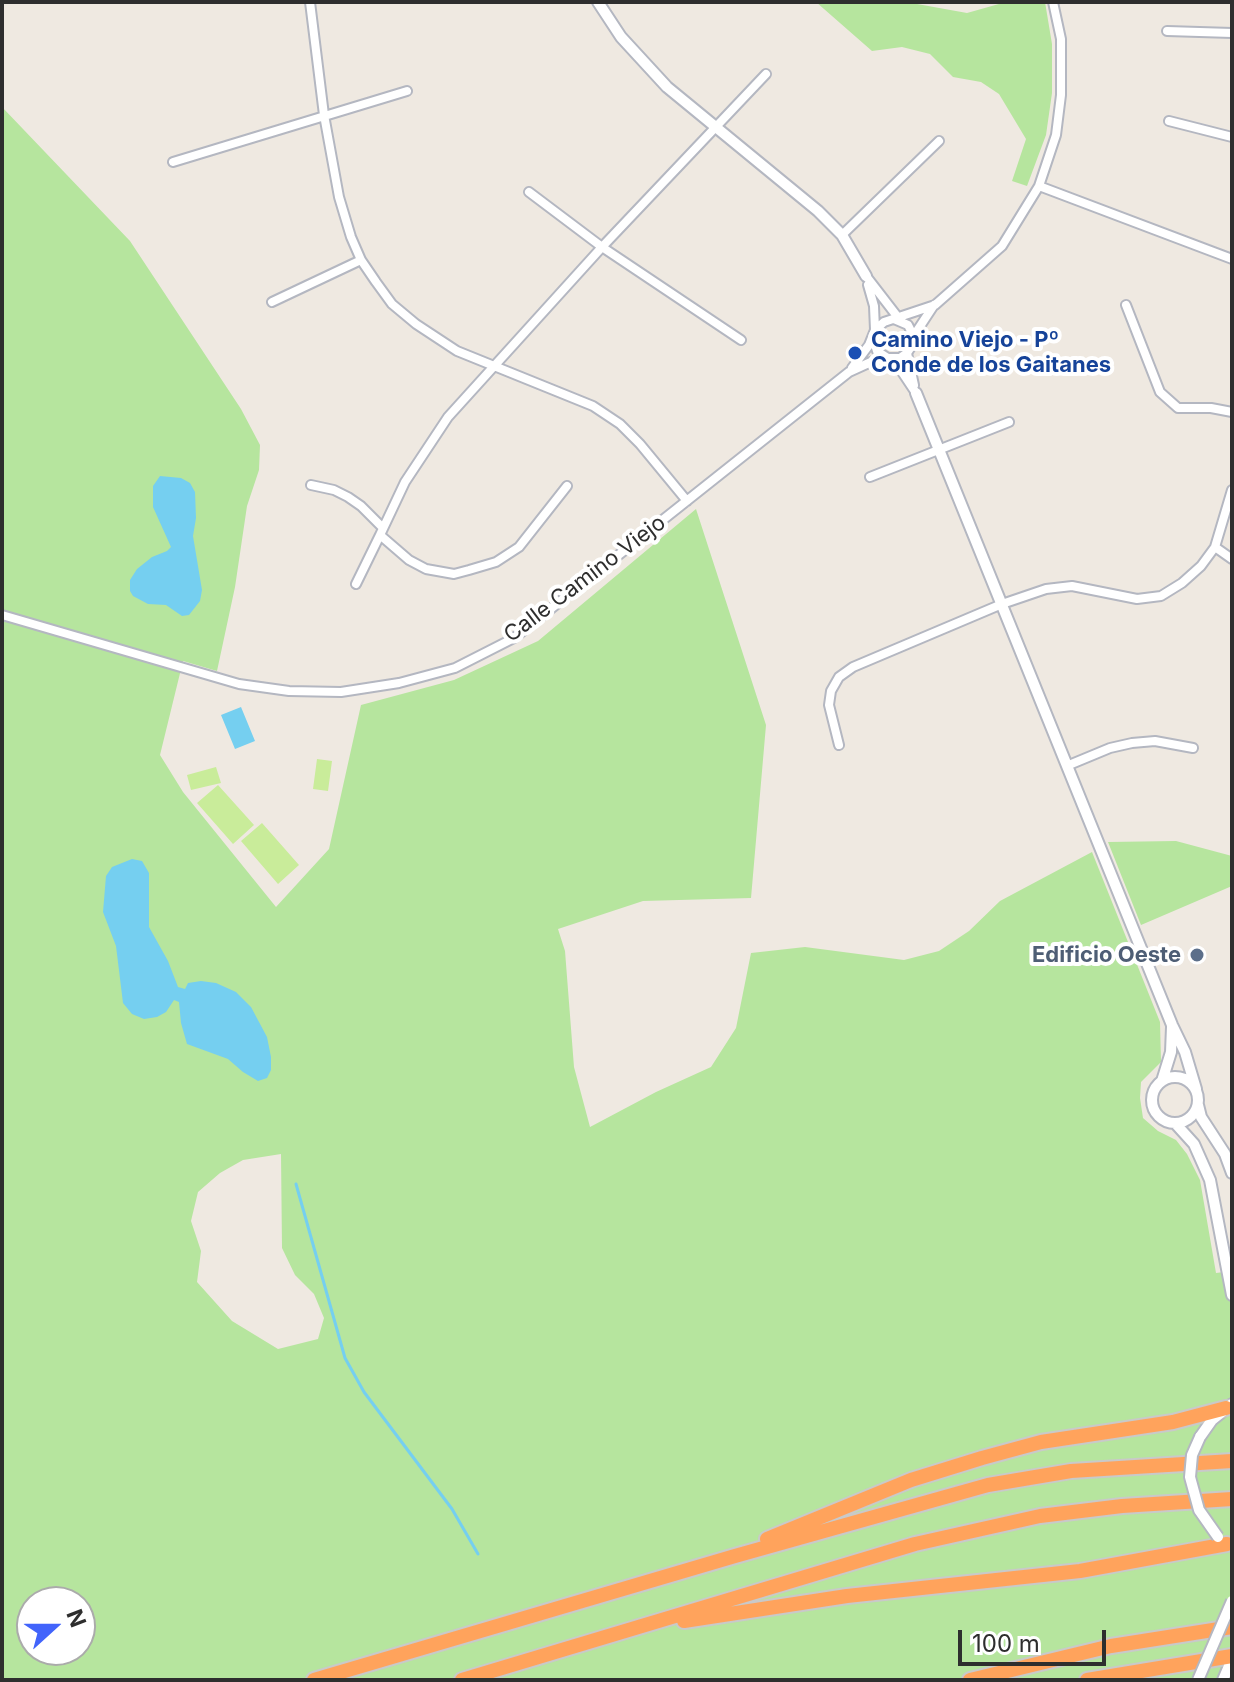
<!DOCTYPE html>
<html>
<head>
<meta charset="utf-8">
<style>
  body { margin:0 }
  #map { position:relative; width:1234px; height:1682px; overflow:hidden; background:#efe9e1; font-family:Inter,sans-serif }
  canvas { display:block }
  .frame { position:absolute; inset:0; border:4px solid #2e2e2e; pointer-events:none }
  .north { position:absolute; left:16px; top:1586px; width:80px; height:80px; box-sizing:border-box; background:#fff; border:2px solid #ababab; border-radius:50%; rotate:69deg; font-size:22px; font-weight:700; line-height:32px; text-align:center; color:#2e2e2e }
  .north::after { content:''; display:block; margin:auto; width:28px; height:36px; background:#4264fb; clip-path:polygon(50% 0,100% 100%,50% 72%,0 100%) }
  .scale { position:absolute; left:958px; top:1630px; width:148px; height:36px; box-sizing:border-box; border:4px solid #2e2e2e; border-top:0; padding-left:10px; font-size:24px; line-height:28px; white-space:nowrap; color:#2e2e2e; -webkit-text-stroke:6px #fff; paint-order:stroke }
</style>
</head>
<body>
<div id="map">
<canvas width="1234" height="1682"></canvas>
<div class="frame"></div>
<div class="north">N</div>
<div class="scale">100 m</div>
</div>
<script>
const ctx = document.querySelector('canvas').getContext('2d');
ctx.lineJoin = 'round';
function fillPath(path, color) { ctx.fillStyle = color; ctx.fill(path, 'evenodd'); }
const poly = rows => new Path2D(rows.map(r => 'M' + r).join(''));
function stroke(path, color, width, dash) { ctx.strokeStyle = color; ctx.lineWidth = width; ctx.lineCap = dash ? 'butt' : 'round'; ctx.setLineDash(dash || []); ctx.stroke(path); }
function write(font, color, halo, rows, align = 'center') {
  ctx.font = font + ' Inter,sans-serif'; ctx.lineWidth = 8; ctx.setLineDash([]); ctx.textBaseline = 'middle'; ctx.strokeStyle = halo; ctx.fillStyle = color; for (const [text, x, y, turn = 0] of rows) {
    ctx.save(); ctx.translate(x, y); ctx.rotate((+turn || 0) * Math.PI / 180); ctx.textAlign = isNaN(turn) ? turn : align; if (halo) ctx.strokeText(text, 0, 0); ctx.fillText(text, 0, 0); ctx.restore();
  }
}
const green = poly([
  [816,2,906,2,967,13,1006,2,1045,2,1052,44,1052,93,1046,135,1027,186,1012,181,1026,139,999,94,981,82,953,77,930,54,902,47,872,51],
  [2,107,130,241,241,409,260,445,259,470,247,506,235,587,217,671,183,661,160,755,183,792,276,907,329,849,361,705,454,680,538,641,696,509,766,725,751,898,643,901,558,929,565,951,574,1067,590,1127,656,1092,711,1067,736,1028,751,953,805,947,904,960,939,951,969,931,1000,901,1092,852,1160,1022,1161,1062,1141,1082,1140,1098,1143,1118,1158,1131,1176,1140,1187,1154,1200,1180,1216,1273,1232,1271,1232,1680,2,1680],
  [281,1154,282,1248,295,1275,314,1294,324,1318,318,1339,278,1349,232,1321,197,1282,201,1251,191,1221,198,1192,220,1173,243,1160],
  [32,1602,80,1602,80,1650,32,1650],
  [1176,841,1232,856,1232,886,1141,925,1108,842]
]);
const pitch = poly([
  [317,759,332,761,328,791,313,789],
  [216,767,221,783,191,790,187,775],
  [218,785,254,825,233,844,197,803],
  [262,823,299,865,278,884,241,841]
]);
const water = poly([
  [160,476,181,478,190,483,195,492,196,518,193,536,202,590,200,601,189,615,182,616,166,605,148,604,133,596,130,591,130,580,137,569,152,557,167,551,171,547,153,507,153,486],
  [241,707,255,741,235,749,221,715],
  [132,859,142,861,149,873,149,927,168,961,178,987,185,989,188,983,201,981,216,983,236,992,251,1007,267,1037,271,1057,271,1070,267,1078,258,1081,243,1072,228,1059,187,1044,181,1023,179,1002,174,1000,166,1012,157,1017,144,1019,132,1014,123,1003,116,946,103,912,106,876,112,867]
]);
const stream = poly([
  [296,1184,345,1358,364,1392,452,1509,478,1554]
]);
const minor = poly([
  [310,2,324,115,339,197,351,237,361,260,376,282,392,304,416,324,457,351,593,406,620,424,640,444,687,501],
  [1167,31,1232,33],
  [1169,121,1232,137],
  [173,162,407,91],
  [1039,186,1232,259],
  [529,192,602,247,741,340],
  [842,235,939,141],
  [866,276,900,320],
  [868,285,874,306,875,330],
  [272,302,361,260],
  [1126,305,1160,392,1178,408,1211,408,1232,412],
  [913,337,934,305],
  [873,338,877,351,888,358,900,358,907,353,913,344,911,331,908,325,894,319],
  [907,353,914,385],
  [890,360,900,369,916,393],
  [852,368,869,345,875,330,884,322,935,305,1002,246,1039,186,1056,135,1061,95,1061,39,1053,2],
  [870,477,1009,422],
  [311,485,334,490,348,497,361,506,383,528],
  [567,486,519,547,496,562,469,570,454,574,426,569,409,560,380,535,405,482,448,417,602,247,766,74],
  [1215,547,1232,559],
  [356,584,380,535],
  [2,615,239,684,289,691,341,692,399,683,455,668,514,638,849,372,884,356],
  [839,745,829,705,831,691,839,677,853,667,1002,604,1046,589,1072,586,1137,599,1161,596,1182,583,1201,566,1215,547,1232,490],
  [1069,765,1110,748,1132,743,1155,741,1193,748]
]);
const tertiary = poly([
  [598,2,621,37,667,87,818,211,842,235,866,276],
  [916,393,1172,1025,1185,1052,1196,1089],
  '1152 1100a23 23 0 1 1 46 0a23 23 0 1 1-46 0Z',
  [1162,1081,1171,1052,1172,1027],
  [1198,1105,1201,1117,1225,1154,1232,1173],
  [1175,1123,1194,1144,1210,1180,1232,1295],
  [1200,1437,1212,1420,1232,1404],
  [1223,1680,1232,1659]
]);
const motorway = poly([
  [767,1539,911,1480,982,1458,1041,1442,1173,1422,1226,1408],
  [684,1621,847,1596,1080,1571,1227,1544],
  [314,1680,735,1556,988,1485,1071,1471,1232,1461],
  [462,1680,915,1544,1040,1516,1122,1506,1232,1499],
  [970,1680,1111,1646,1232,1627],
  [1087,1680,1232,1656]
]);
const tertiaryBridge = poly([
  [1200,1437,1192,1455,1190,1477,1199,1510,1218,1537],
  [1198,1680,1232,1601]
]);
const markers = [
  [855,353,8,"#1a4fb4"],
  [1197,955,8,"#5c6f8a"]
];
const transitNames = [
  ["Camino Viejo - Pº",871,340],
  ["Conde de los Gaitanes",871,365]
];
const streetNames = [
  ["Calle Camino Viejo",585,579,-37]
];
const serviceNames = [
  ["Edificio Oeste",1181,955]
];
fillPath(green, '#b6e59e');
fillPath(pitch, '#c9ec9a');
fillPath(water, '#75cff0');
stroke(stream, '#75cff0', 3);
stroke(minor, '#b4b7c1', 12);
stroke(tertiary, '#b4b7c1', 14);
stroke(motorway, '#c9c9c9', 18);
stroke(minor, '#fff', 8);
stroke(tertiary, '#fff', 10);
stroke(motorway, '#ffa35c', 14);
stroke(tertiaryBridge, '#b4b7c1', 14, []);
stroke(tertiaryBridge, '#fff', 10);
for (const [x, y, r, color] of markers) { const dot = new Path2D(); dot.arc(x, y, r, 0, 2 * Math.PI); ctx.fillStyle = color; ctx.fill(dot); stroke(dot, '#fff', 3); }
write('bold 22px', '#164399', '#fff', transitNames, 'left');
write('22px', '#2e2e2e', '#fff', streetNames);
write('bold 22px', '#4e5e75', '#fff', serviceNames, 'right');
</script>
</body>
</html>
